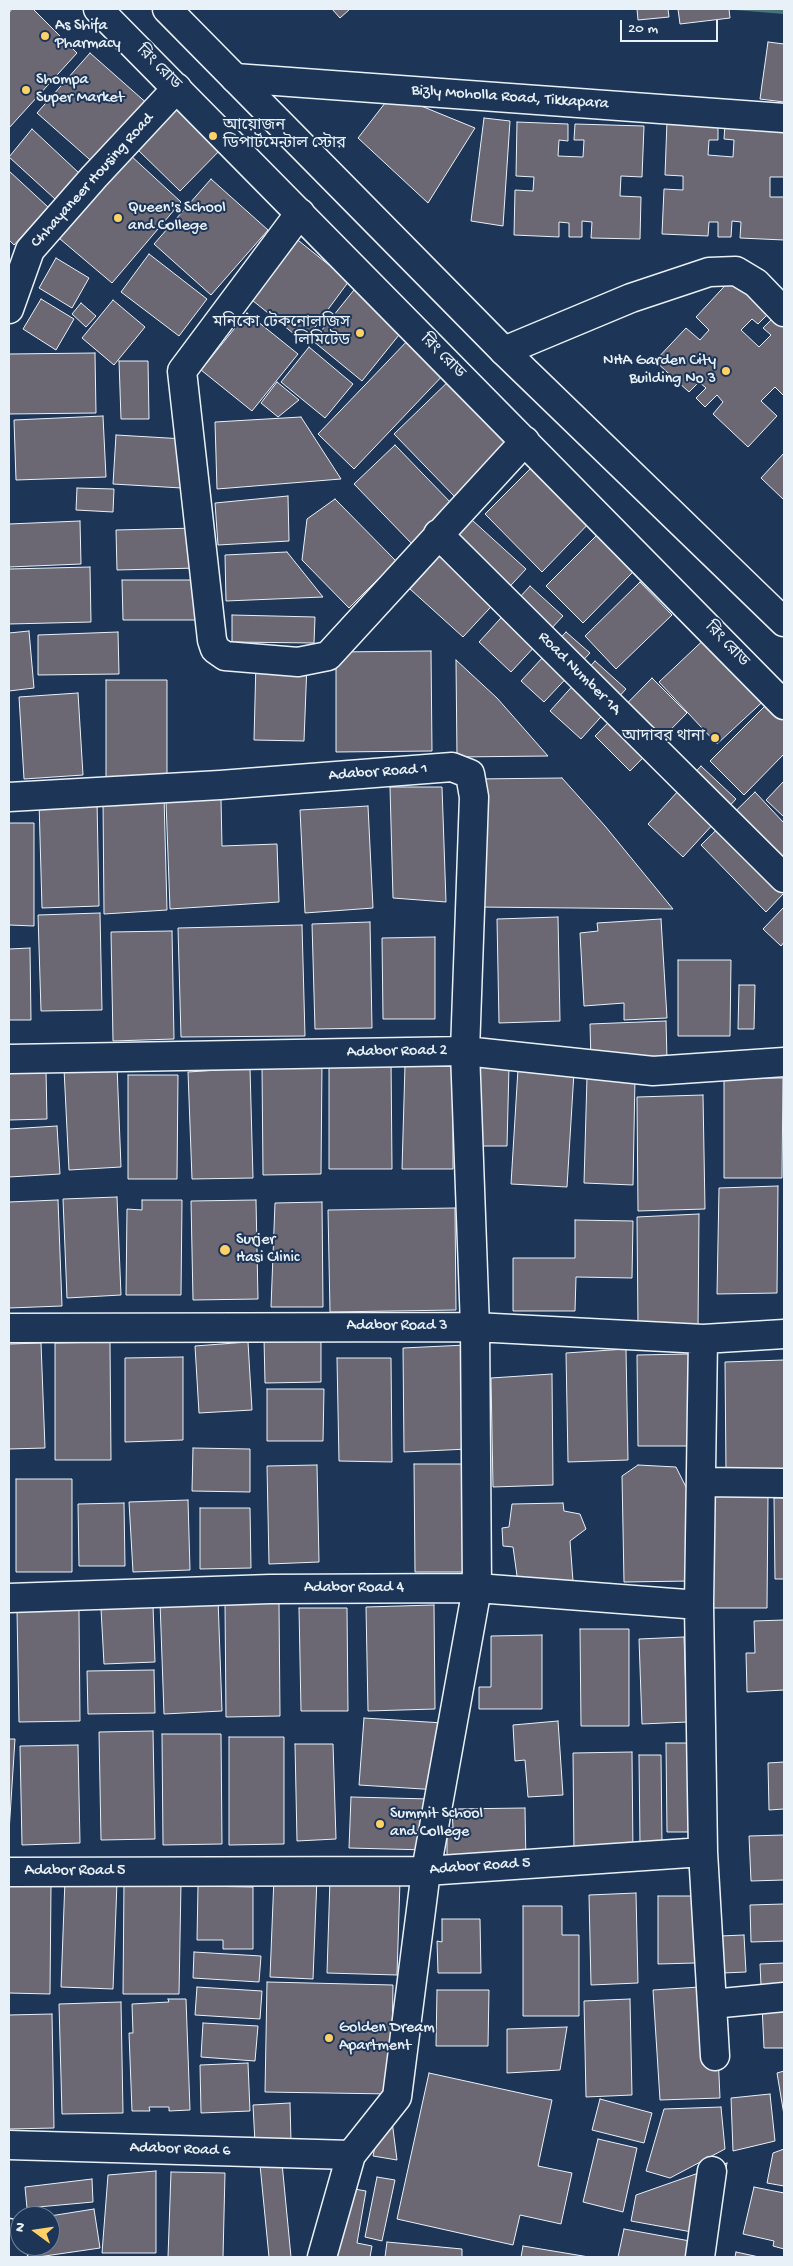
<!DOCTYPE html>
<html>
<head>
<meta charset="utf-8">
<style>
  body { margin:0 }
  #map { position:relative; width:793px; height:2266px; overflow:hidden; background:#1d3557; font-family:"Gochi Hand",sans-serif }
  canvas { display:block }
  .frame { position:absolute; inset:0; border:10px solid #e8f1f8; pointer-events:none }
  .north { position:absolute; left:10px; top:2206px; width:50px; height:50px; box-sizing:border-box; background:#1d3557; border:1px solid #6e8097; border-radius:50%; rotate:284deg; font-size:14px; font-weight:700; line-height:20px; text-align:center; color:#e8f1f8 }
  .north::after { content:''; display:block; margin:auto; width:18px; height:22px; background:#ffd166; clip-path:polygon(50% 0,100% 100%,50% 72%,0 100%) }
  .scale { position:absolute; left:620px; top:20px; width:98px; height:22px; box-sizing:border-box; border:2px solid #e8f1f8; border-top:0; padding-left:6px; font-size:15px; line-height:18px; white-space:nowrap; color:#e8f1f8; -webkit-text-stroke:4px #1d3557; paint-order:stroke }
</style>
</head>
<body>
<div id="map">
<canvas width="793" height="2266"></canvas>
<div class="frame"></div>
<div class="north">N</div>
<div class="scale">20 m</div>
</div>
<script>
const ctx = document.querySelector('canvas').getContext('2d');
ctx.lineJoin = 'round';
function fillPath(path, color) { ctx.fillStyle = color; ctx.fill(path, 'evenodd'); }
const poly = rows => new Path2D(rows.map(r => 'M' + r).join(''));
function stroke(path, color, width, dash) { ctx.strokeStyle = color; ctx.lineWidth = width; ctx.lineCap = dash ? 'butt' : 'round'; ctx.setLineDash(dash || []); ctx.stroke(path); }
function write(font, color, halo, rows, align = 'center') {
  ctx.font = font + ' "Gochi Hand","Noto Sans Bengali",sans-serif'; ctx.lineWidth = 4; ctx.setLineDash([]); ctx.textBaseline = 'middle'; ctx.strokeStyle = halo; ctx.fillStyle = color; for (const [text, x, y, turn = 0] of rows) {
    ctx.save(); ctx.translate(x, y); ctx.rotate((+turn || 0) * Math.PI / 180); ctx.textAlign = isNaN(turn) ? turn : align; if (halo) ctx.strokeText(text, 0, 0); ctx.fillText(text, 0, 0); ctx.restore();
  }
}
const green = poly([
  [736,9,784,9,784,14,735,10]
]);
const building = poly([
  [12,9,33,9,77,53,9,128,9,13,12,9],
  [332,9,350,9,340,18,332,9],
  [637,9,668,9,669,17,638,20,637,9],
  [678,9,729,9,730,18,680,24,678,9],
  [768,42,784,44,784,102,760,99,768,42],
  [90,53,150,106,97,166,37,113,90,53],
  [392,94,475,128,428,203,358,138,392,94],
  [179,100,226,144,180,191,136,148,179,100],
  [484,118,510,121,503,226,471,221,484,118],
  [667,121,718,124,718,140,709,140,708,155,733,157,734,140,724,139,725,124,784,127,784,177,770,177,770,197,784,197,784,240,740,238,741,222,732,221,731,237,718,237,718,222,709,222,708,236,662,234,664,189,683,190,683,176,665,175,667,121],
  [517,122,568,124,568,141,559,140,558,156,583,157,584,140,574,140,575,124,644,126,642,177,621,176,620,196,641,197,640,239,591,238,592,222,582,221,582,237,569,237,569,223,559,222,559,237,514,235,515,190,533,191,534,177,516,176,517,122],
  [32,129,79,173,55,199,9,157,32,129],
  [129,154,181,202,112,283,53,233,129,154],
  [9,171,48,207,14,245,9,240,9,171],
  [211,179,268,230,211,295,154,244,211,179],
  [289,233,349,281,304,342,242,292,289,233],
  [149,254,207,299,179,336,121,292,149,254],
  [56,258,89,278,72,308,39,288,56,258],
  [733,277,770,312,758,324,752,319,741,330,759,347,771,335,763,328,774,317,784,326,784,396,775,387,761,401,777,416,748,447,713,414,723,402,717,395,705,407,696,398,706,388,699,382,689,392,655,361,686,328,700,340,709,330,696,317,733,277],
  [358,285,407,325,362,381,313,341,358,285],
  [41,299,74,319,56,350,23,329,41,299],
  [113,300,145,327,114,365,82,338,113,300],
  [81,303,96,316,86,327,72,314,81,303],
  [247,313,298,354,252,411,201,370,247,313],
  [411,337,447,371,354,469,318,434,411,337],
  [309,347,353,384,325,418,281,382,309,347],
  [95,353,96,413,9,414,9,354,95,353],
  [119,361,148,361,149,419,121,419,119,361],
  [455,375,517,440,457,499,394,434,455,375],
  [277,382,299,400,278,417,261,403,277,382],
  [103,416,106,477,16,480,14,420,103,416],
  [301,417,341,479,217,489,215,422,301,417],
  [116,435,202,440,199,489,113,484,116,435],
  [395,445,453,505,413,545,354,484,395,445],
  [784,453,784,500,761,478,784,453],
  [537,462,593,519,542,572,485,514,537,462],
  [77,488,114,489,113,512,76,510,77,488],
  [288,496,289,541,218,545,215,503,288,496],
  [335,499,396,561,349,608,302,560,307,519,335,499],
  [472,520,526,569,463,637,410,589,472,520],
  [80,521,81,564,9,567,9,524,80,521],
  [197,528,198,568,117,570,116,530,197,528],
  [597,535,633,572,583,623,546,586,597,535],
  [287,552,323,597,226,601,225,555,287,552],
  [90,567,91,622,9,624,9,569,90,567],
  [122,580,198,580,198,620,123,620,122,580],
  [640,582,672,615,616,669,585,636,640,582],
  [530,586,563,616,511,672,479,642,530,586],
  [232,615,315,617,314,643,232,642,232,615],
  [29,631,34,688,9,691,9,633,29,631],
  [118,632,119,674,38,675,38,635,118,632],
  [566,632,590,653,544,702,521,681,566,632],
  [712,632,770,695,717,744,659,682,712,632],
  [431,651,432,751,336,752,336,652,431,651],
  [456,660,497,698,548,756,457,757,456,660],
  [256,661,307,663,304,741,254,740,256,661],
  [595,661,626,689,581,739,550,711,595,661],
  [652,678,687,713,630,771,595,736,652,678],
  [106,680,167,680,167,781,106,781,106,680],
  [78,693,83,775,24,779,19,697,78,693],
  [771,700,784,714,784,754,744,795,710,761,771,700],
  [701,766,736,799,683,857,648,824,701,766],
  [562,778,605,826,673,909,477,907,476,779,562,778],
  [784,781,784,817,766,800,784,781],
  [390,787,442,787,446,902,393,898,390,787],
  [755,792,784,823,784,893,766,912,701,845,755,792],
  [164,796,167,910,104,914,103,800,164,796],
  [221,799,222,846,277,844,279,902,170,909,166,801,221,799],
  [97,800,99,906,42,908,39,802,97,800],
  [368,806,373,908,305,913,300,810,368,806],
  [9,823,34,823,34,926,9,925,9,823],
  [784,907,784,942,781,946,763,929,784,907],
  [100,913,102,1010,41,1011,38,915,100,913],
  [558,917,560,1021,499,1023,497,919,558,917],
  [661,919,667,1018,624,1020,624,1003,584,1006,580,933,598,931,597,923,661,919],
  [370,922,372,1028,315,1029,312,924,370,922],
  [302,925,305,1036,181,1037,178,928,302,925],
  [172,931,174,1039,113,1041,111,932,172,931],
  [435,937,435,1019,383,1019,382,938,435,937],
  [30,948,31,1020,9,1020,9,949,30,948],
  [678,960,731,960,730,1036,678,1036,678,960],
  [739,985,755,985,754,1029,738,1029,739,985],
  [666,1021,667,1059,591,1062,590,1024,666,1021],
  [329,1058,391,1058,392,1169,329,1169,329,1058],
  [322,1063,321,1174,263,1175,262,1067,322,1063],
  [453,1064,453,1169,402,1169,405,1065,453,1064],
  [117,1066,121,1167,69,1170,64,1069,117,1066],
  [478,1066,509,1066,507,1146,475,1146,478,1066],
  [250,1068,253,1178,192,1179,188,1072,250,1068],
  [518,1069,574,1072,567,1187,511,1184,518,1069],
  [46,1070,47,1119,9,1120,9,1071,46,1070],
  [128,1075,178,1075,177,1179,128,1179,128,1075],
  [587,1077,635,1078,633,1185,584,1183,587,1077],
  [724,1078,783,1078,782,1178,724,1178,724,1078],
  [703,1095,705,1209,638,1211,637,1097,703,1095],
  [57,1126,60,1174,9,1177,9,1129,57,1126],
  [778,1186,777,1293,717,1294,719,1188,778,1186],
  [117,1197,121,1295,67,1298,63,1199,117,1197],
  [58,1200,62,1306,9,1308,9,1202,58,1200],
  [142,1200,182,1200,181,1295,126,1295,127,1209,142,1210,142,1200],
  [256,1200,258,1299,193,1300,191,1201,256,1200],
  [322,1202,323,1307,271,1307,275,1203,322,1202],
  [455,1208,456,1310,330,1312,328,1210,455,1208],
  [699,1214,698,1329,638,1326,637,1217,699,1214],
  [575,1220,633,1221,632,1278,576,1277,575,1311,513,1311,513,1258,575,1258,575,1220],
  [264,1338,321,1338,321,1382,265,1383,264,1338],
  [110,1342,111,1460,55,1460,55,1343,110,1342],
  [248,1342,252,1410,199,1413,195,1346,248,1342],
  [41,1343,45,1448,9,1449,9,1344,41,1343],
  [466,1345,468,1449,404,1452,403,1348,466,1345],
  [626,1349,628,1460,568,1462,566,1353,626,1349],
  [689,1354,691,1446,638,1446,637,1355,689,1354],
  [183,1357,183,1440,125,1442,125,1358,183,1357],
  [337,1358,391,1358,392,1462,339,1461,337,1358],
  [784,1360,784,1471,726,1472,725,1362,784,1360],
  [552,1374,553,1485,493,1487,491,1378,552,1374],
  [267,1389,324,1389,323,1441,267,1441,267,1389],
  [193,1448,250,1449,250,1492,192,1491,193,1448],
  [414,1464,466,1464,467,1572,415,1572,414,1464],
  [317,1465,319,1562,269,1564,267,1466,317,1465],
  [638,1465,676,1467,688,1491,691,1581,624,1582,622,1476,638,1465],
  [16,1479,72,1479,72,1572,16,1572,16,1479],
  [711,1496,768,1496,767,1608,710,1608,711,1496],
  [774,1498,784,1498,784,1579,775,1579,774,1498],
  [188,1500,190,1570,133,1572,129,1502,188,1500],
  [124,1503,125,1566,79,1566,78,1504,124,1503],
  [563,1503,564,1511,580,1514,586,1529,570,1541,573,1581,533,1586,518,1583,513,1547,503,1546,502,1528,509,1527,512,1504,563,1503],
  [200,1508,250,1508,251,1568,200,1569,200,1508],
  [218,1599,222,1711,164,1714,160,1602,218,1599],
  [279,1602,280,1716,226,1717,225,1603,279,1602],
  [434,1605,435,1709,368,1711,366,1607,434,1605],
  [153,1606,155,1662,104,1664,101,1609,153,1606],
  [299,1608,347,1608,348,1711,301,1711,299,1608],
  [79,1610,80,1721,19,1722,17,1611,79,1610],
  [784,1620,784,1690,747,1692,746,1653,755,1653,754,1621,784,1620],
  [580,1629,629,1629,629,1726,581,1726,580,1629],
  [542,1635,542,1709,479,1709,479,1687,491,1687,491,1636,542,1635],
  [684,1637,687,1722,642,1724,639,1639,684,1637],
  [154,1670,155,1713,88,1714,87,1671,154,1670],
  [364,1718,443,1723,439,1790,359,1785,364,1718],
  [558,1721,563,1795,528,1797,525,1760,515,1761,513,1725,558,1721],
  [153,1731,155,1839,101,1840,99,1732,153,1731],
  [162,1734,221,1734,222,1844,163,1845,162,1734],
  [229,1737,284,1737,284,1844,229,1845,229,1737],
  [9,1739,15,1739,9,1832,9,1739],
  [666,1743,692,1743,692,1832,667,1832,666,1743],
  [295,1744,333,1744,336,1839,297,1841,295,1744],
  [78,1745,80,1843,22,1845,20,1746,78,1745],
  [632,1752,633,1855,574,1856,573,1753,632,1752],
  [639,1755,661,1755,662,1844,640,1845,639,1755],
  [784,1762,784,1809,769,1810,768,1763,784,1762],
  [351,1797,430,1799,428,1850,349,1848,351,1797],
  [525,1808,526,1864,447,1865,447,1828,453,1828,452,1809,525,1808],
  [784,1835,784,1880,751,1881,749,1836,784,1835],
  [274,1877,317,1878,313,1979,270,1977,274,1877],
  [330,1879,400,1881,397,1975,327,1973,330,1879],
  [65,1880,117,1882,113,1989,61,1987,65,1880],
  [124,1882,181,1883,179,1994,123,1994,124,1882],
  [9,1886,51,1886,50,1994,9,1993,9,1886],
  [198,1886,253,1887,253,1949,223,1949,223,1940,197,1940,198,1886],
  [636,1893,638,1983,591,1985,589,1895,636,1893],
  [658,1896,694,1896,695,1963,658,1964,658,1896],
  [784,1904,784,1941,751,1942,750,1905,784,1904],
  [523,1906,562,1906,562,1935,579,1935,579,2016,523,2016,523,1906],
  [442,1919,480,1919,481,1973,438,1973,437,1941,442,1942,442,1919],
  [744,1935,746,1972,723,1973,720,1936,744,1935],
  [194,1952,261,1956,259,1982,193,1978,194,1952],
  [784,1963,784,2048,764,2048,760,1964,784,1963],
  [267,1982,393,1985,391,2094,265,2092,267,1982],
  [715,1986,720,2098,660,2100,653,1990,715,1986],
  [197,1987,262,1991,260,2019,195,2015,197,1987],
  [437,1990,489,1990,488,2046,436,2046,437,1990],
  [168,1999,186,1999,190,2110,169,2111,169,2107,149,2107,150,2111,132,2111,129,2033,133,2033,132,2004,169,2002,168,1999],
  [630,1999,632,2095,586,2097,584,2001,630,1999],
  [121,2002,123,2113,62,2114,59,2004,121,2002],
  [52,2014,54,2128,9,2129,9,2015,52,2014],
  [203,2023,258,2026,255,2061,201,2057,203,2023],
  [567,2027,560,2070,507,2073,507,2029,567,2027],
  [248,2063,250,2111,201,2113,200,2065,248,2063],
  [784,2071,784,2115,777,2073,784,2071],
  [429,2073,552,2100,538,2166,572,2173,561,2224,520,2215,513,2245,397,2219,429,2073],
  [770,2094,775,2141,733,2151,731,2098,770,2094],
  [600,2099,652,2113,644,2143,592,2130,600,2099],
  [290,2103,291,2141,255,2143,253,2105,290,2103],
  [721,2107,725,2149,670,2178,646,2171,664,2109,721,2107],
  [391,2113,397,2160,373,2156,380,2124,391,2113],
  [598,2139,637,2148,623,2212,583,2202,598,2139],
  [784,2149,784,2186,767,2183,773,2153,784,2149],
  [282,2163,291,2257,269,2257,260,2165,282,2163],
  [727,2163,714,2236,631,2221,636,2195,727,2163],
  [156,2171,156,2253,102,2253,108,2175,156,2171],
  [171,2172,225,2173,223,2257,168,2257,171,2172],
  [377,2177,395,2180,382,2241,365,2237,377,2177],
  [92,2179,93,2202,27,2208,25,2187,92,2179],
  [343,2187,366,2191,357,2243,372,2246,370,2257,332,2257,343,2187],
  [754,2187,784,2193,784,2249,773,2246,774,2241,743,2234,754,2187],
  [94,2209,100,2248,38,2257,36,2246,50,2246,50,2216,94,2209],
  [624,2229,701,2243,699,2257,618,2257,624,2229],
  [387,2242,462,2249,462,2257,385,2257,387,2242],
  [523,2246,589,2257,521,2257,523,2246],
  [736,2252,759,2257,735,2257,736,2252]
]);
const minor = poly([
  [235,78,784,118],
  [300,213,182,371,212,640,215,649,225,656,298,662,328,656,525,441],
  [9,309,30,250,94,177,177,88],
  [504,351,631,298,709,272,736,271,756,283,784,312],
  [438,534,784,878],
  [9,797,220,785,452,767,470,774,474,797,465,1051,475,1327,477,1588,426,1871,397,2097,351,2155,322,2257],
  [9,1059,465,1051,653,1071,784,1062],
  [9,1328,475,1327,703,1339,784,1334],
  [703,1339,699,1605,703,1852,715,2056],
  [701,1482,784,1483],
  [9,1598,270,1589,477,1588,699,1605],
  [9,1872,426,1871,703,1852],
  [712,2004,784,1997],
  [9,2145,351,2155],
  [9,2233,13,2257],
  [700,2257,712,2171]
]);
const secondary = poly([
  [98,9,784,705],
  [167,9,504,351,784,622]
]);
const markers = [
  [45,36,5,"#ffd166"],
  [26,90,5,"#ffd166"],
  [213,136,5,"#ffd166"],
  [118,218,5,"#ffd166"],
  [360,333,5,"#ffd166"],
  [726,371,5,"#ffd166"],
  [715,738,5,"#ffd166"],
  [225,1250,6,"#ffd166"],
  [380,1824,5,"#ffd166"],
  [329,2038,5,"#ffd166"]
];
const poiNames = [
  ["As Shifa",55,27],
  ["Pharmacy",55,45],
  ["Shompa",36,81],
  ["Super Market",36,99],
  ["আয়োজন",223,127],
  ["ডিপার্টমেন্টাল স্টোর",223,145],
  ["Queen's School",128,209],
  ["and College",128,227],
  ["মনিকো টেকনোলজিস",350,324,"right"],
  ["লিমিটেড",350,342,"right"],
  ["NHA Garden City",716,362,"right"],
  ["Building No 3",716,380,"right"],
  ["আদাবর থানা",705,738,"right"],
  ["Surjer",236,1241],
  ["Hasi Clinic",236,1259],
  ["Summit School",390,1815],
  ["and College",390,1833],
  ["Golden Dream",339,2029],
  ["Apartment",339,2047]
];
const streetNames = [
  ["রিং রোড",158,68,45],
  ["Bizly Moholla Road, Tikkapara",510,98,4],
  ["Chhayaneer Housing Road",93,181,-48],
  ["রিং রোড",442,357,45],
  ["রিং রোড",726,645,46],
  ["Road Number 1A",579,674,45],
  ["Adabor Road 1",378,773,-4],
  ["Adabor Road 2",397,1052,-1],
  ["Adabor Road 3",397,1327],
  ["Adabor Road 4",354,1589],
  ["Adabor Road 5",480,1867,-4],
  ["Adabor Road 5",75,1872],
  ["Adabor Road 6",180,2150,2]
];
fillPath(green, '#4a7378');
fillPath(building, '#6b6874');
stroke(building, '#e8f1f8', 1);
stroke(minor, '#e8f1f8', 31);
stroke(secondary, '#e8f1f8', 31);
stroke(minor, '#1d3557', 28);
stroke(secondary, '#1d3557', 28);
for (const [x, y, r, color] of markers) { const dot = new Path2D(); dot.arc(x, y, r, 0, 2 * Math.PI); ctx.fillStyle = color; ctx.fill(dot); stroke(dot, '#1d3557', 2); }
write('16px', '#e8f1f8', '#1d3557', poiNames, 'left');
write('16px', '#e8f1f8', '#1d3557', streetNames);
</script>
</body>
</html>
